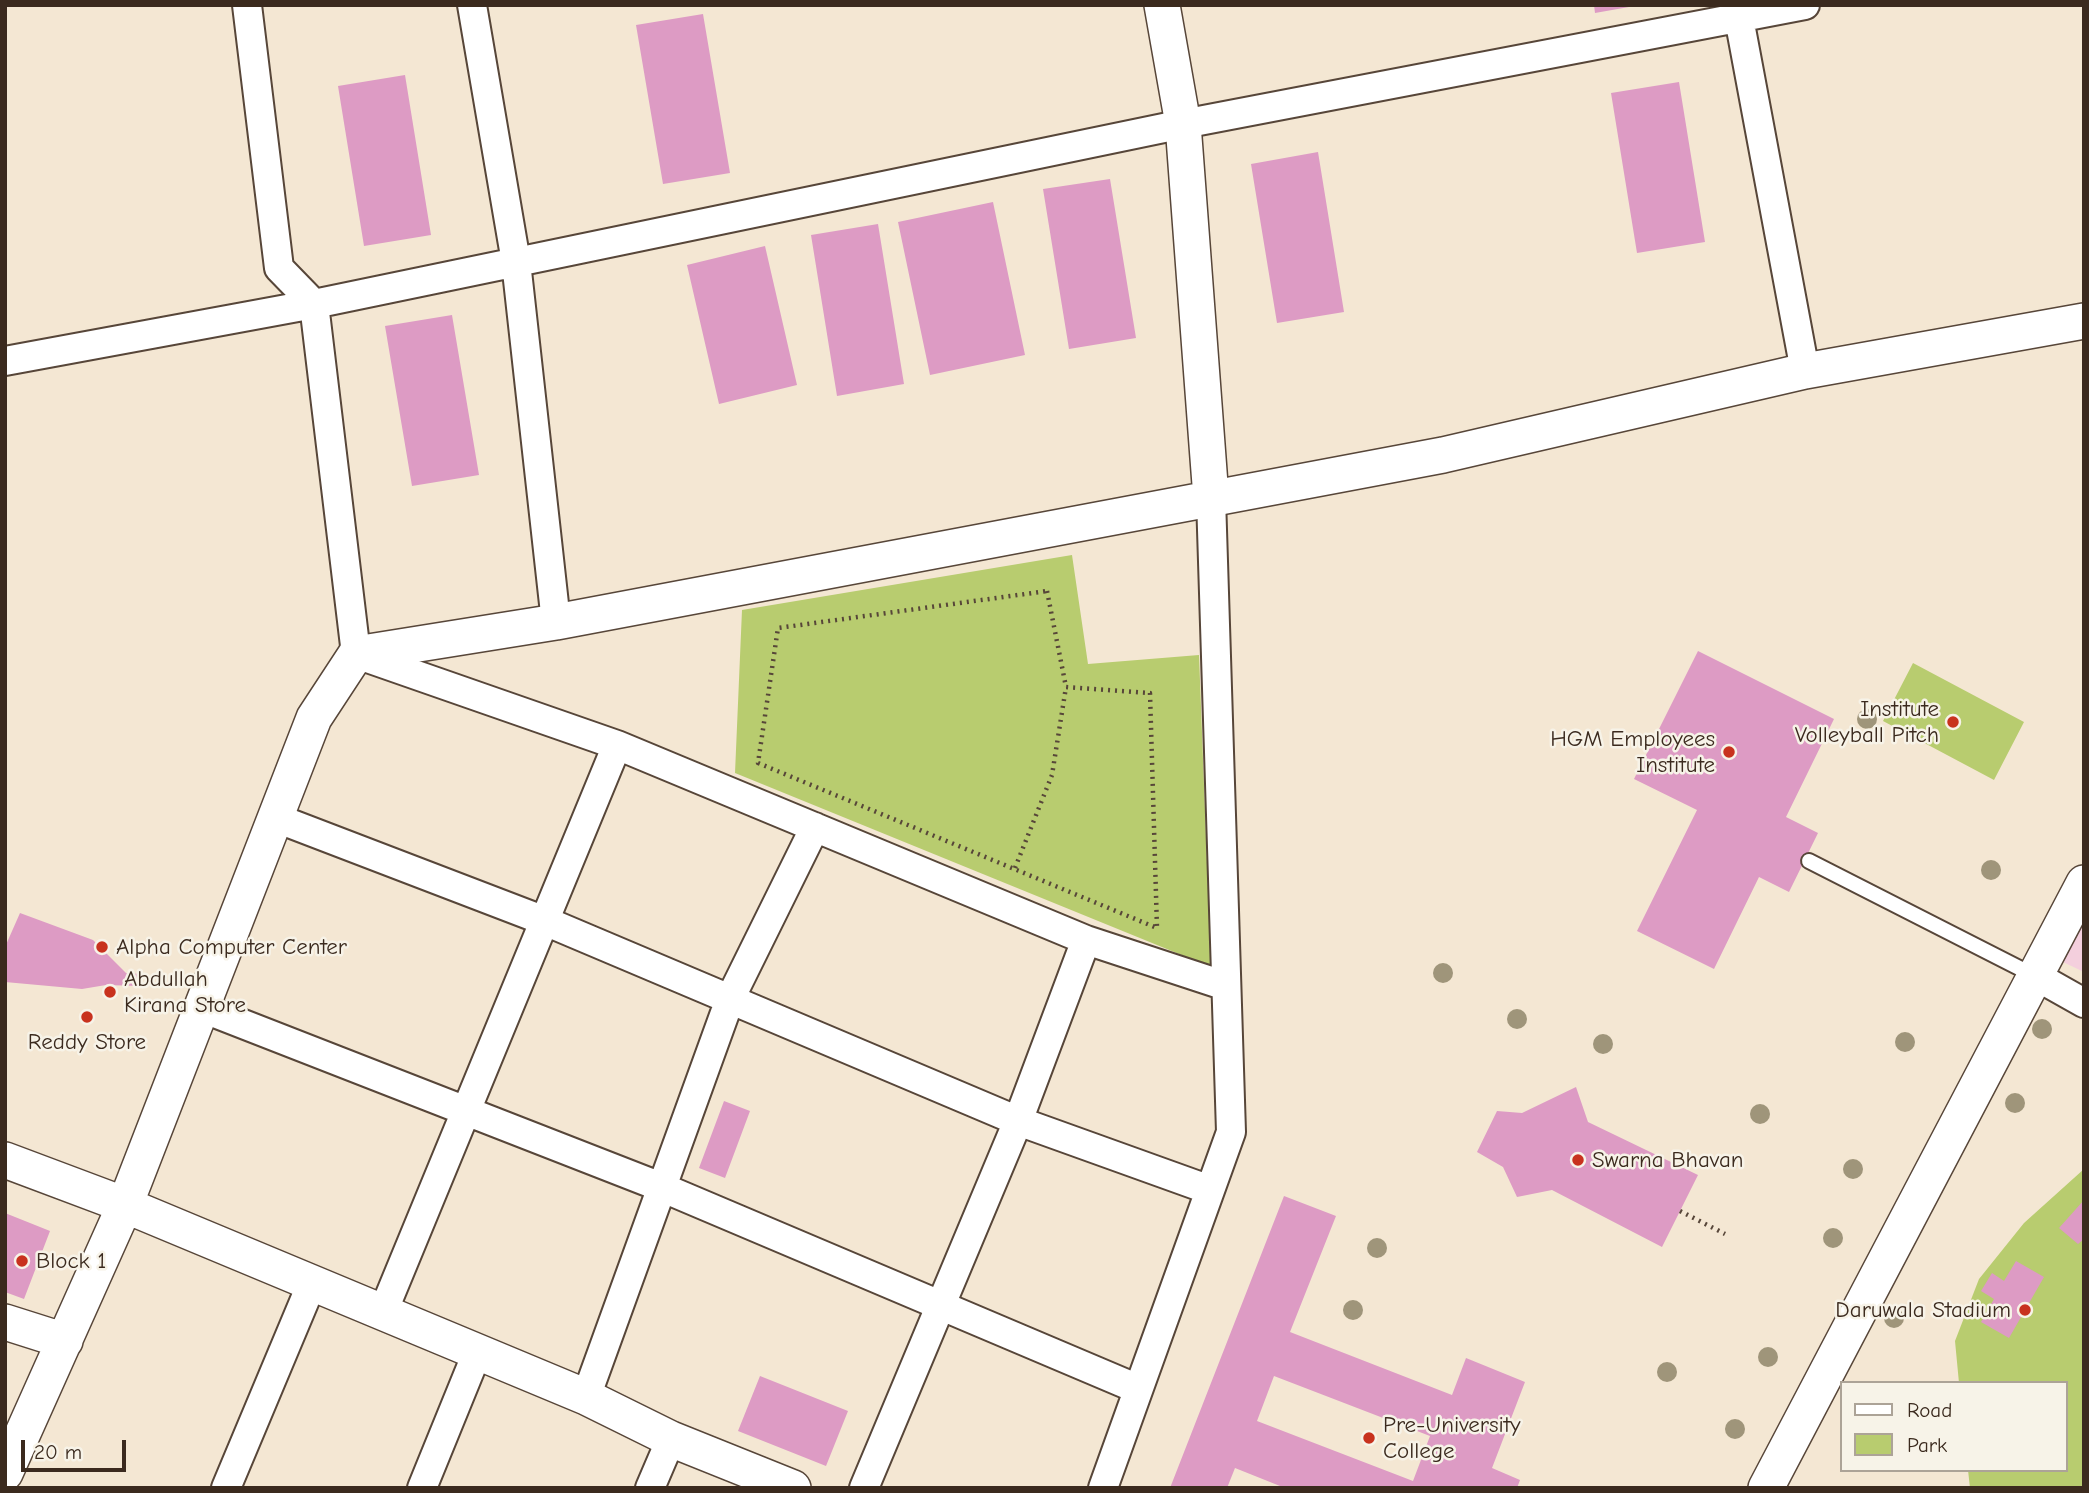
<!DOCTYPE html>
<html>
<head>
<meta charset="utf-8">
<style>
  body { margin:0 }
  #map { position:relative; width:2089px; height:1493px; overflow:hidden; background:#f4e7d3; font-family:"Comic Neue",sans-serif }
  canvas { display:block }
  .frame { position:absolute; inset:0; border:7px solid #3b2a1e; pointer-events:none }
  .legend { position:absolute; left:1840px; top:1381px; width:228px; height:91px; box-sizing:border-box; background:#f7f3e8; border:2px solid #aca397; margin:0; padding:9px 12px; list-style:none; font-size:21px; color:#3b2a1e }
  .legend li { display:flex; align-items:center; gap:14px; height:35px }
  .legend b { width:35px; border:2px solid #aca397 }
  .scale { position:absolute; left:21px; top:1440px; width:105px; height:32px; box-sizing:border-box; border:4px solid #3b2a1e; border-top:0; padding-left:9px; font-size:21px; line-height:24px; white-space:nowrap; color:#3b2a1e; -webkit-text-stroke:5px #f7f3e8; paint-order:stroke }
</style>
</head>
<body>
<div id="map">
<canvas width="2089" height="1493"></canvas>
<div class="frame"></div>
<ul class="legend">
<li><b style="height:9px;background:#fff"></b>Road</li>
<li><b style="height:19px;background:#b8cc6f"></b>Park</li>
</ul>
<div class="scale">20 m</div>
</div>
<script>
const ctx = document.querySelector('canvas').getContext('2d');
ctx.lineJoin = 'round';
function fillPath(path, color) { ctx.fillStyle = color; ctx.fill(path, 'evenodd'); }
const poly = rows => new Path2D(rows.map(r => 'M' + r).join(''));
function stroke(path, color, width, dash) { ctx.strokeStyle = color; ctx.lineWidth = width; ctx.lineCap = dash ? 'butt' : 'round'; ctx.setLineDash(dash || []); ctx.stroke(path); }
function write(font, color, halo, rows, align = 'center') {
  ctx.font = font + ' "Comic Neue",sans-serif'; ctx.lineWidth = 5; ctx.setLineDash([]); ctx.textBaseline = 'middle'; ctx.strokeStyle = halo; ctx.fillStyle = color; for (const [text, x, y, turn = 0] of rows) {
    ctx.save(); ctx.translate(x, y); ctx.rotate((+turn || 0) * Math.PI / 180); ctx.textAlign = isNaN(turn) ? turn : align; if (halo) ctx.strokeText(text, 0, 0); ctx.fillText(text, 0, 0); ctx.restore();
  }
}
const built = poly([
  [2084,922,2084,972,2063,962]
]);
const green = poly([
  [1072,555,1088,664,1199,655,1211,967,735,773,742,610],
  [1913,663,2024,722,1994,780,1883,721],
  [2084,1169,2084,1488,1970,1488,1968,1470,2066,1470,2066,1383,1959,1383,1955,1341,1979,1279,2024,1223]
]);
const building = poly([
  [1594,5,1629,5,1629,7,1595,13],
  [703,14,730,173,663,184,636,25],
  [405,75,431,235,364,246,338,86],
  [1679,82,1705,242,1637,253,1611,93],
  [1318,152,1344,312,1277,323,1251,164],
  [1110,179,1136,338,1069,349,1043,189],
  [993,202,1025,355,930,375,898,222],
  [878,224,904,384,837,396,811,235],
  [765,246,797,385,719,404,687,265],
  [452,315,479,475,412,486,385,326],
  [1698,651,1834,719,1786,817,1818,833,1789,892,1759,877,1714,969,1637,931,1697,810,1634,779],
  [20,913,93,940,126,973,141,974,138,986,106,985,82,989,5,982,5,947],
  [1576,1087,1588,1122,1698,1175,1662,1247,1552,1190,1517,1197,1503,1167,1477,1152,1497,1111,1522,1113],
  [724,1101,750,1111,725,1178,699,1168],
  [1284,1196,1336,1216,1290,1332,1452,1395,1466,1358,1525,1382,1492,1468,1520,1480,1517,1488,1285,1488,1235,1468,1227,1488,1170,1488],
  [1274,1376,1430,1436,1413,1481,1257,1421],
  [2084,1200,2084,1239,2078,1244,2059,1228],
  [5,1213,50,1231,24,1299,5,1292],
  [2016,1261,2044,1277,2009,1338,1981,1322,1994,1299,1981,1291,1992,1273,2004,1281],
  [760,1376,848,1411,826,1466,738,1431]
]);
const path = poly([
  [1047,591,1066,687,1150,693,1157,928,758,763,778,628,1047,591],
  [1015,868,1052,775,1066,687],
  [1680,1211,1725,1234]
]);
const service = poly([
  [1809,861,2035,976]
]);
const minor = poly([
  [472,5,516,262,556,622],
  [1739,18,1805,371],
  [5,361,314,304,279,268,247,5],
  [276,818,545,921,1018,1121,864,1488],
  [1086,940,617,745,356,654,314,304,1183,124,1805,5],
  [2036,976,2084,1003],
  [202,1008,661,1187,1138,1389],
  [1210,1190,1018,1121,1086,940,1226,986],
  [383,1312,617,745],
  [586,1397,730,999,815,827],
  [226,1488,312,1283],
  [422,1488,477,1353],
  [650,1488,671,1439],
  [1103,1488,1231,1132,1211,498]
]);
const tertiary = poly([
  [1162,5,1183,124,1211,498],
  [5,1160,125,1205,586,1397,671,1439,793,1488],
  [5,1322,65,1341],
  [5,1473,125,1205,314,718,356,654,556,622,1443,455,1805,371,2084,321],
  [1766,1488,2084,883]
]);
const trees = [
  [1867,719],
  [1991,870],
  [1443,973],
  [1517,1019],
  [2042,1029],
  [1905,1042],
  [1603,1044],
  [2015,1103],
  [1760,1114],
  [1853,1169],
  [1833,1238],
  [1377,1248],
  [1353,1310],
  [1894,1318],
  [1768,1357],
  [1667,1372],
  [1735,1429]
];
const markers = [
  [1953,722,7,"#c8321e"],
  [1729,752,7,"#c8321e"],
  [102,947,7,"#c8321e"],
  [110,992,7,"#c8321e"],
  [87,1017,7,"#c8321e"],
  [1578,1160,7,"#c8321e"],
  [22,1261,7,"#c8321e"],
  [2025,1310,7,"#c8321e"],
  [1369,1438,7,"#c8321e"]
];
const poiNames = [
  ["Institute",1939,709,"right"],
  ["Volleyball Pitch",1939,735,"right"],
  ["HGM Employees",1715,739,"right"],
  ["Institute",1715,765,"right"],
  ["Alpha Computer Center",116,947],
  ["Abdullah",124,979],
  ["Kirana Store",124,1005],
  ["Reddy Store",87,1042,"center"],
  ["Swarna Bhavan",1592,1160],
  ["Block 1",36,1261],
  ["Daruwala Stadium",2011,1310,"right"],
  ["Pre-University",1383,1425],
  ["College",1383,1451]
];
fillPath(built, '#f4cfdd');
fillPath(green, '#b8cc6f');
fillPath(building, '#dd9bc4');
stroke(service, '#574639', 18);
stroke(minor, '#574639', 32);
stroke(tertiary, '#574639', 38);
stroke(path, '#574639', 4.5, [2, 5]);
stroke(service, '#fff', 14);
stroke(minor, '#fff', 28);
stroke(tertiary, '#fff', 35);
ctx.fillStyle = '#9f957a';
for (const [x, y] of trees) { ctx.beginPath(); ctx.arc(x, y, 10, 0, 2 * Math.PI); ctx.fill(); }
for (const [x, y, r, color] of markers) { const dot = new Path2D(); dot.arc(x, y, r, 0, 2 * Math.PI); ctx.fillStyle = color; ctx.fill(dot); stroke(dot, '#f7f3e8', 2.5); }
write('23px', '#3b2a1e', '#f7f3e8', poiNames, 'left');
</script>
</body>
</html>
